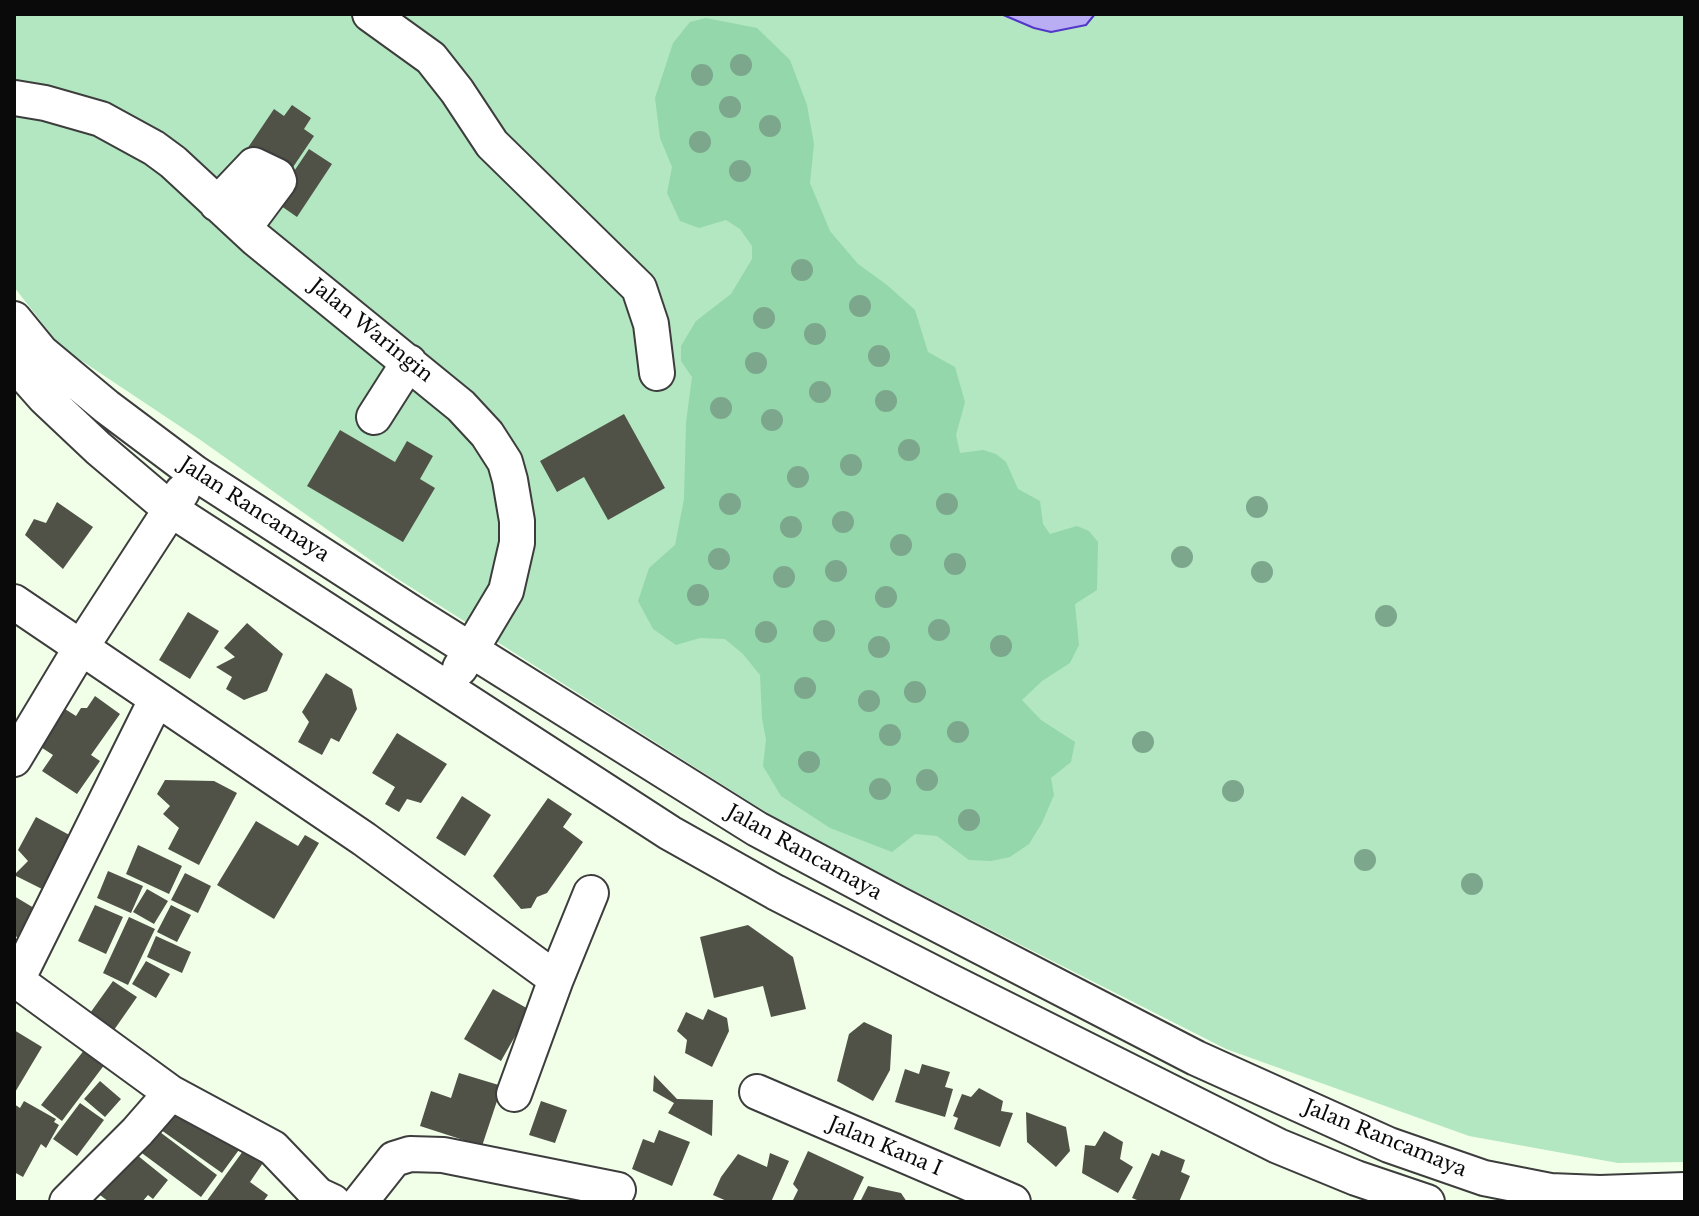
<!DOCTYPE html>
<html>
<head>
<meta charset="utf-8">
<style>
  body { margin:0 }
  #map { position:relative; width:1699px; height:1216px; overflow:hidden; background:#f1ffe8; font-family:"Libre Baskerville",serif }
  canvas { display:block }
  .frame { position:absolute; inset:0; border:16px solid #0a0a0a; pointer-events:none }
</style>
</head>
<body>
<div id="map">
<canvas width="1699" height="1216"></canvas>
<div class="frame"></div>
</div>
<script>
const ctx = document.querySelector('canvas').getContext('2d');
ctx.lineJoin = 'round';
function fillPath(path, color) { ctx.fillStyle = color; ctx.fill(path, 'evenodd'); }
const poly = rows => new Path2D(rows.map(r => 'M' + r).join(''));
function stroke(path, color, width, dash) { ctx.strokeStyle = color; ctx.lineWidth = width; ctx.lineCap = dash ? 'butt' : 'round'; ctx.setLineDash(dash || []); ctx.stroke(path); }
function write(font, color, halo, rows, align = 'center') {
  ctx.font = font + ' "Libre Baskerville",serif'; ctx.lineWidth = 8; ctx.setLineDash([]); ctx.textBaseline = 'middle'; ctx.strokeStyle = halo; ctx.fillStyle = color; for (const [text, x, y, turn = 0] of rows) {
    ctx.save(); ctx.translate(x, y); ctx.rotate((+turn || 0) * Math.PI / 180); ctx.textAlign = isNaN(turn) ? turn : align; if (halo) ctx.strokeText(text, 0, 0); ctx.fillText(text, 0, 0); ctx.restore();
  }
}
const green = poly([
  [14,14,1685,14,1685,1162,1618,1163,1469,1136,1226,1049,794,830,393,576,199,439,61,347,14,287]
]);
const forest = poly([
  [706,18,757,28,790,60,807,105,814,144,810,183,830,231,858,264,887,285,915,310,928,352,955,367,965,402,956,435,960,453,983,450,996,454,1006,462,1018,489,1040,501,1043,524,1050,534,1077,526,1089,531,1098,542,1097,590,1075,604,1079,645,1070,663,1042,681,1022,700,1041,720,1075,742,1071,762,1051,778,1054,795,1042,823,1029,844,1010,857,991,861,969,860,937,836,915,834,892,852,830,828,781,796,763,766,766,740,762,718,760,675,743,654,725,639,700,638,676,645,653,629,638,601,649,568,675,545,684,499,686,423,692,377,681,361,681,346,696,321,731,294,752,259,752,246,740,229,726,220,699,228,680,221,667,193,672,167,660,138,655,98,673,43,690,22]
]);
const water = poly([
  [1001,14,1095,14,1086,25,1051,32,1034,28,1001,14]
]);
const building = poly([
  [292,105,311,118,304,129,314,136,285,179,245,152,274,109,284,116],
  [309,149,332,164,297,217,274,201],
  [624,414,665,488,608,520,584,477,557,492,540,461],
  [340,430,395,462,407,441,433,456,420,479,435,488,403,542,307,486],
  [57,502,93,527,63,569,25,535,34,519,46,523],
  [188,612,219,631,190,679,159,660],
  [247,623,283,654,267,691,244,700,226,689,232,677,216,667,235,657,224,648],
  [326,673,352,689,357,709,339,742,331,738,322,755,298,742,309,722,302,712],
  [95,696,120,714,91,755,100,761,77,794,42,771,53,755,30,740,44,719,57,722,65,709,76,716,81,708,87,708],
  [397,733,447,764,421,803,407,799,399,812,385,804,395,787,372,773],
  [165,780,214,781,237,793,199,865,168,849,179,828,163,814,170,806,157,794],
  [462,796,491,815,465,856,436,838],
  [548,798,572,814,563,827,583,842,547,893,537,897,531,908,521,909,493,876],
  [36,817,75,838,46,891,14,875,28,861,18,850],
  [256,821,298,846,305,835,319,843,274,919,217,885],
  [138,845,182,866,169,894,126,874],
  [108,871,143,886,131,913,97,898],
  [185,873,211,886,198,913,171,900],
  [147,889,168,901,154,924,133,912],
  [14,896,44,914,26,943,14,935],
  [95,905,123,917,106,954,78,941],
  [171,905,191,915,177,942,157,932],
  [129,917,155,929,128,985,103,973],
  [748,925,793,957,806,1009,771,1017,763,986,714,998,700,937],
  [156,936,191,952,182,973,147,957],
  [146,961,170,974,156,998,132,984],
  [113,981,137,997,107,1040,83,1023],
  [493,989,530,1010,501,1061,464,1039],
  [708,1009,727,1018,729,1031,712,1067,685,1053,687,1040,677,1031,686,1012,703,1020],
  [864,1022,892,1035,890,1070,873,1101,837,1081,849,1034],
  [14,1030,42,1047,14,1094],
  [85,1049,105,1064,62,1121,41,1105],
  [922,1064,950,1072,945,1087,953,1089,945,1117,895,1102,905,1069,919,1074],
  [459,1073,502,1086,482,1146,420,1126,431,1091,451,1098],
  [654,1075,677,1099,713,1100,712,1136,668,1113,674,1103,653,1091],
  [100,1081,121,1099,105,1117,84,1099],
  [979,1088,1003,1101,1001,1111,1013,1113,1000,1147,954,1129,958,1118,953,1116,962,1094,971,1097],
  [173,1099,241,1147,222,1173,154,1125],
  [24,1101,56,1119,54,1122,59,1125,46,1148,41,1144,23,1177,14,1172,14,1104,20,1108],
  [541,1101,567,1110,555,1143,529,1135],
  [80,1103,104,1120,77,1156,53,1139],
  [1026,1112,1066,1127,1070,1151,1056,1167,1027,1142],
  [148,1123,217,1175,201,1197,131,1145],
  [659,1130,690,1142,672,1186,632,1169,643,1139,654,1143],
  [1104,1131,1123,1142,1120,1159,1133,1167,1118,1193,1082,1173,1085,1145,1095,1146],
  [127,1147,168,1180,153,1199,148,1195,142,1202,109,1202,100,1195,118,1172],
  [246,1147,265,1160,250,1182,268,1195,263,1202,206,1202],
  [1161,1150,1185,1160,1181,1172,1190,1176,1179,1202,1142,1202,1132,1198,1152,1153,1159,1156],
  [808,1151,864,1177,852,1202,792,1202,798,1190,793,1184],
  [770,1153,789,1161,771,1202,729,1202,713,1195,721,1177,738,1154,767,1167],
  [868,1186,901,1193,907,1202,860,1202]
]);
const minor = poly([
  [370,14,431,58,457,91,492,144,639,288,651,324,657,373],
  [15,98,45,103,101,119,154,148,173,162,256,239,461,406,487,434,505,462,510,480,517,521,517,543,506,591,460,668],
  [217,204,254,165,277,176,279,181,244,228],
  [14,319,41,352,107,407,195,473,415,615,757,829,898,904,1196,1058,1389,1145,1484,1178,1550,1191,1600,1193,1685,1190],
  [14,363,45,398,98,448,170,509,670,833,775,892,949,981,1278,1146,1356,1178,1427,1202],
  [374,417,409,362],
  [14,602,364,839,556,979],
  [14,759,82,646,182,492],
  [757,1092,1013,1202],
  [171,1093,273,1148,318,1195,333,1202],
  [514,1094,556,979,591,893],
  [67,1202,137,1132,171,1093,27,988,20,980,21,972,156,700],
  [360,1202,394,1159,410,1154,443,1155,618,1190]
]);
const trees = [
  [741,65],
  [702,75],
  [730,107],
  [770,126],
  [700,142],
  [740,171],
  [802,270],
  [860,306],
  [764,318],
  [815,334],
  [879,356],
  [756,363],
  [820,392],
  [886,401],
  [721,408],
  [772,420],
  [909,450],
  [851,465],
  [798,477],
  [730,504],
  [947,504],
  [1257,507],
  [843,522],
  [791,527],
  [901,545],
  [1182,557],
  [719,559],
  [955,564],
  [836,571],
  [1262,572],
  [784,577],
  [698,595],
  [886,597],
  [1386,616],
  [939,630],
  [824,631],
  [766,632],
  [1001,646],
  [879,647],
  [805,688],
  [915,692],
  [869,701],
  [958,732],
  [890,735],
  [1143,742],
  [809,762],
  [927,780],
  [880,789],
  [1233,791],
  [969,820],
  [1365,860],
  [1472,884]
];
const streetNames = [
  ["Jalan Waringin",371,331,39],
  ["Jalan Rancamaya",254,510,33],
  ["Jalan Rancamaya",804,853,29],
  ["Jalan Rancamaya",1385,1139,22],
  ["Jalan Kana I",885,1147,23]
];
fillPath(green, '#b3e7c1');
fillPath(forest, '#93d7aa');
fillPath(water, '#b9aef4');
stroke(water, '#5237c9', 2);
fillPath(building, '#505247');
stroke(minor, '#3d3d3d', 38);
stroke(minor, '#fff', 34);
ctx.fillStyle = '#7ca78d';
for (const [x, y] of trees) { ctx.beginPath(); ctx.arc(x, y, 11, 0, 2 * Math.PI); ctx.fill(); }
write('20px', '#0a0a0a', '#fff', streetNames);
</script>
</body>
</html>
